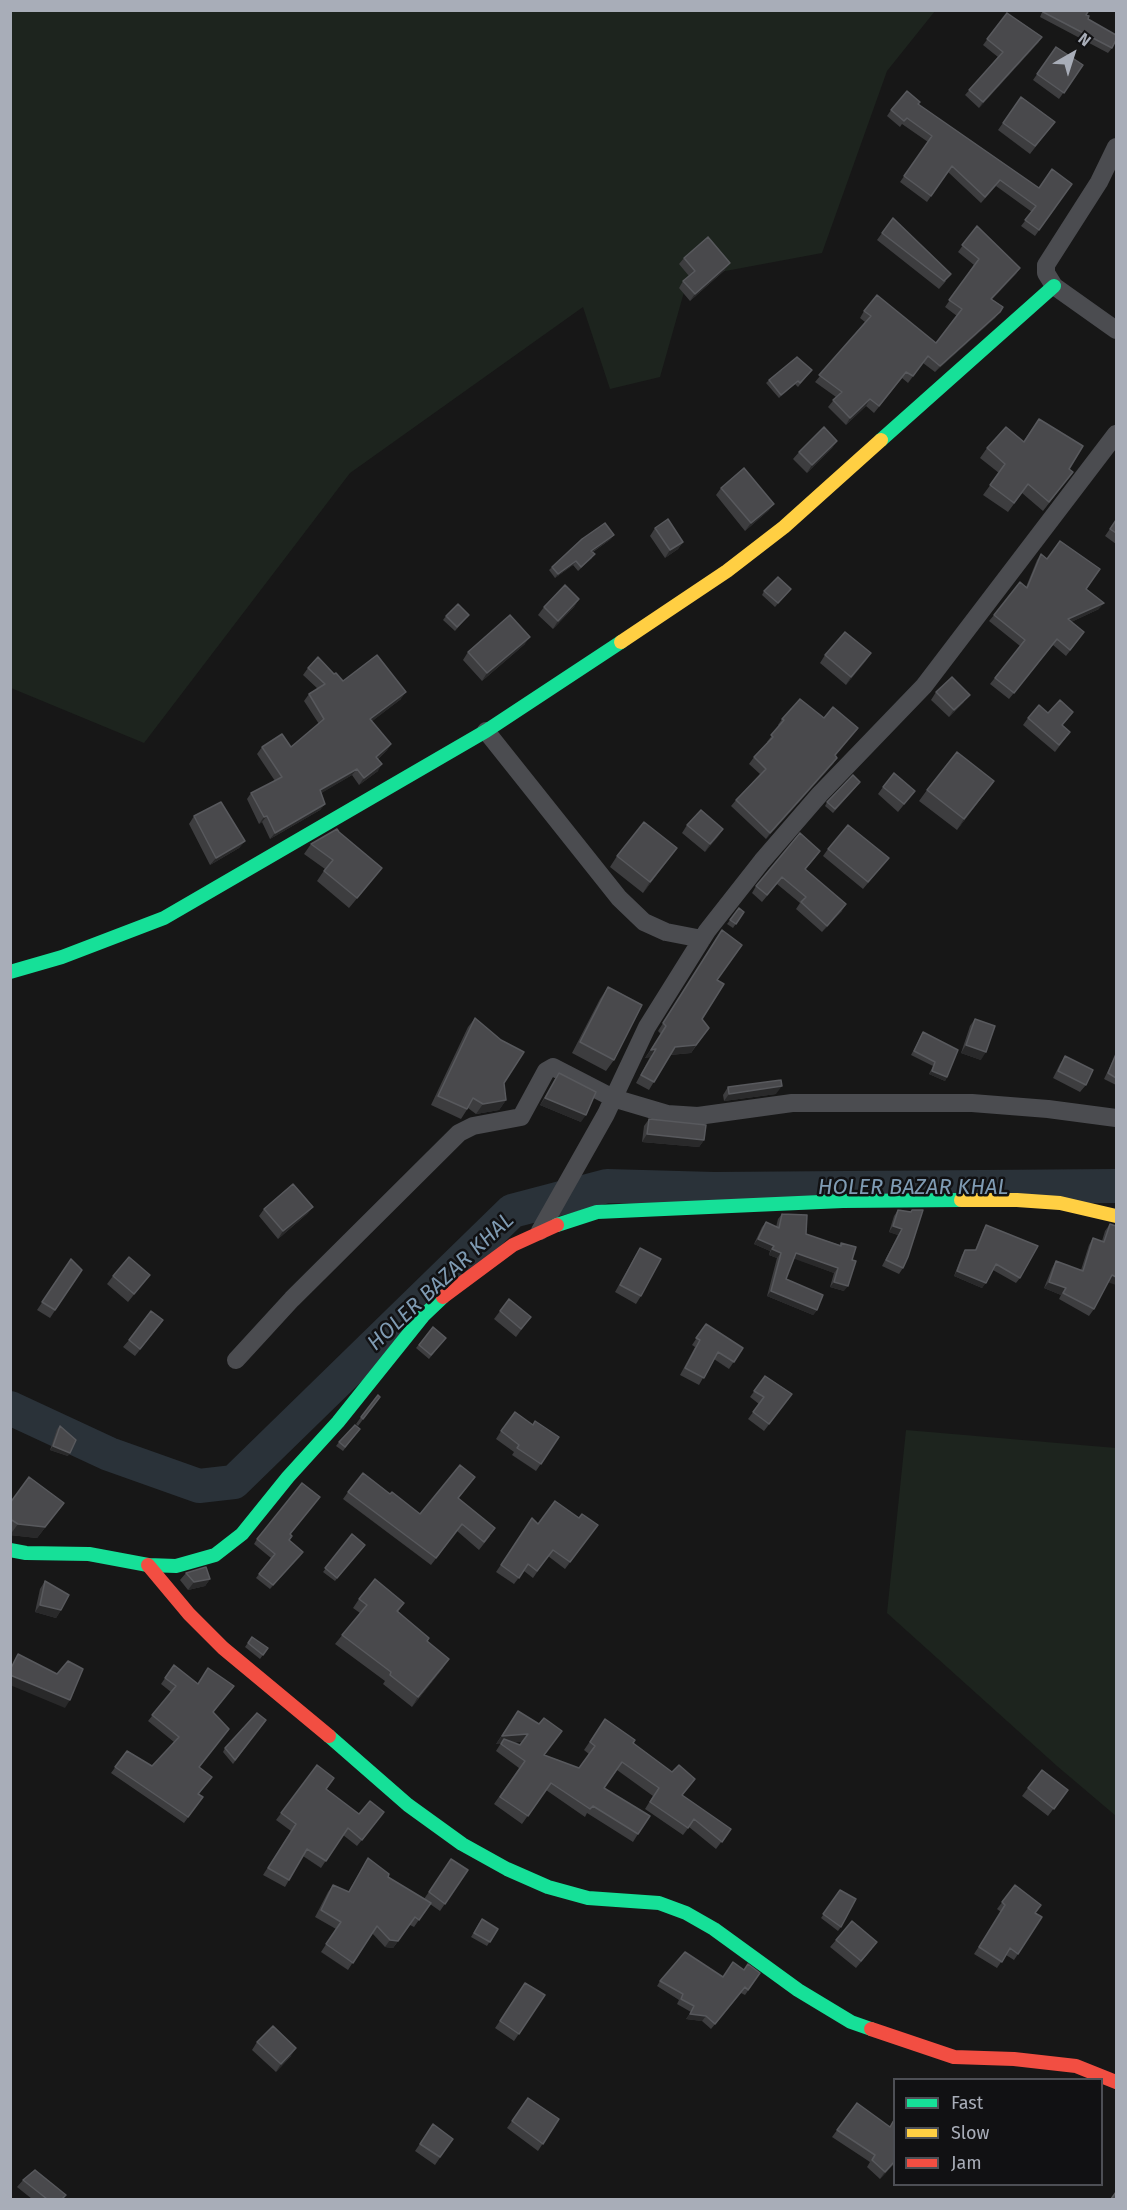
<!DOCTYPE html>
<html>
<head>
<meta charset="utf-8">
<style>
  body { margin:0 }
  #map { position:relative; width:1127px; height:2210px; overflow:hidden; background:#171717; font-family:"Fira Sans",sans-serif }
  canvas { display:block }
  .frame { position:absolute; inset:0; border:12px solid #a8adb8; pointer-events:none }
  .legend { position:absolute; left:893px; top:2078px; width:210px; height:108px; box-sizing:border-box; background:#111113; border:2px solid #4d4f55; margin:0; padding:8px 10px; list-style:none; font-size:18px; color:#a8adb8 }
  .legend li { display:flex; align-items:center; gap:12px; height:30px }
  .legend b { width:30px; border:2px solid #4d4f55 }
  .north { position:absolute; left:1043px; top:24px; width:60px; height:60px; -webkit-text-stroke:4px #111113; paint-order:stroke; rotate:39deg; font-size:16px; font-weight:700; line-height:24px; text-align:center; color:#a8adb8 }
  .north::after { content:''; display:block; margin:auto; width:21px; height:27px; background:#a8adb8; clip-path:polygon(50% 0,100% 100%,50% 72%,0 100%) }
</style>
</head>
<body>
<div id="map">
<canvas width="1127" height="2210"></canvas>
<div class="frame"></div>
<ul class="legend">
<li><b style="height:8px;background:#16e098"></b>Fast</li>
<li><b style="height:8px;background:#ffcf43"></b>Slow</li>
<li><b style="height:8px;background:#f24e42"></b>Jam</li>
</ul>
<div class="north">N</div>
</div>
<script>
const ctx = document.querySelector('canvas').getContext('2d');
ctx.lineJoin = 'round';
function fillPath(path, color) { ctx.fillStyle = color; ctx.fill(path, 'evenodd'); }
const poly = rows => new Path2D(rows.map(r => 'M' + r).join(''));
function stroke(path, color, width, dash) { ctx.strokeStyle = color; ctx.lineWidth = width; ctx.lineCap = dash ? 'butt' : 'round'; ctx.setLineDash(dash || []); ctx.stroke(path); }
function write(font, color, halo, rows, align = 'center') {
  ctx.font = font + ' "Fira Sans",sans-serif'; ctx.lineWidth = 5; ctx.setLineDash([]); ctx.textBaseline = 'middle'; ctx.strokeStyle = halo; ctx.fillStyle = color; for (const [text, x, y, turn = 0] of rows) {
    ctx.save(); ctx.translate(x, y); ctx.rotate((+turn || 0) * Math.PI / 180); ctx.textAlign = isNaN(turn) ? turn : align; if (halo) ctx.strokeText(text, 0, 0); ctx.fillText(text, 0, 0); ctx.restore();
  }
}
const green = poly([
  [10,11,935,11,887,71,822,253,688,278,660,377,610,389,583,307,350,473,144,743,11,688],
  [906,1430,1116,1448,1116,1816,1057,1766,887,1613]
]);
const river = poly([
  [10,1408,109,1454,199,1486,234,1482,512,1211,607,1186,714,1189,1116,1186]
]);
const street = poly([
  [1116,147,1099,182,1046,265,1046,273,1054,286,1116,330],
  [486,731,619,898,644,922,666,932,702,939],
  [540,1231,606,1114,647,1027,707,931,762,861,820,794,924,686,1116,434],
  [236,1360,292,1299,459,1133,473,1126,521,1117,546,1071,553,1067,613,1098,667,1114,698,1116,792,1103,972,1103,1048,1109,1116,1118]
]);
const fast = poly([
  [881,440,1054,286],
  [10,972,62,957,164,918,486,731,621,642],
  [557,1225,597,1212,843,1201,961,1200],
  [10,1550,26,1553,89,1554,148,1565,176,1566,215,1555,242,1534,288,1477,338,1422,423,1316,443,1297],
  [329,1736,408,1805,462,1844,507,1869,548,1887,588,1898,659,1903,686,1913,714,1929,798,1990,851,2022,871,2029]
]);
const slow = poly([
  [621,642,727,571,784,527,881,440],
  [961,1200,1017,1200,1060,1203,1116,1216]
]);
const jam = poly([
  [443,1297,513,1245,557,1225],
  [148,1565,189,1614,223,1648,329,1736],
  [871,2029,954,2057,1014,2059,1076,2066,1116,2082]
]);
const wall = poly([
  [1043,10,1089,10,1086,15,1088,19,1112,48,1108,53,1040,17],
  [1007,13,1042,37,1038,43,979,108,965,95,998,57,983,45],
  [1056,47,1083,65,1059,99,1033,80],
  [1021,97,1055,122,1030,154,998,130],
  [918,104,1039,188,1072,184,1035,236,1021,226,1032,212,996,186,981,203,948,172,927,202,900,182,928,142,902,124,900,127,887,116,891,110],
  [977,226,1020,268,1016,274,992,299,1003,307,995,318,935,372,923,363,908,383,902,378,874,413,866,406,846,425,828,407,836,397,815,382,865,322,860,318,864,311,936,343,957,316,945,307,974,265,958,252],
  [882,233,946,281,939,289,877,240],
  [684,258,725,270,690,301,679,288,683,281,689,276,679,264],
  [812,370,798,387,795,384,779,398,766,383,769,380],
  [1039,419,1069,469,1073,472,1043,511,1022,493,1008,512,983,495,999,473,980,458,987,448,1023,442],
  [837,441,832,448,807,473,793,459,799,452],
  [721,488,774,504,768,511,745,531,716,495],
  [1116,520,1116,544,1105,536],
  [655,528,683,542,678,549,665,558,650,536],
  [611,539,593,552,592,558,578,571,573,565,555,578,549,570,552,567],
  [1041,554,1086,589,1099,609,1071,622,1080,638,1066,656,1053,645,1009,699,990,684,1020,646,989,621,994,615,1026,587,1037,560],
  [791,589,775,607,762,595,764,591],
  [579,599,574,607,553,629,538,615,544,607],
  [469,615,455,631,443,620,446,616],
  [525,644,482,681,463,660,468,652],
  [871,653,846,685,820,663,825,655],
  [308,668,343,681,401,699,372,721,391,744,387,750,378,759,378,771,359,785,352,775,321,793,325,804,320,810,270,839,262,822,259,824,247,799,251,793,275,781,257,754,262,747,291,747,319,724,304,701,309,694,318,689,303,675],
  [936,692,964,702,949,717,931,700],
  [1048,713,1068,719,1062,725,1070,732,1055,752,1023,725,1028,718],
  [824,718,858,728,835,756,837,758,833,764,766,839,731,806,736,800,760,774,749,764,754,757,768,742,767,742,779,726,778,725,782,719],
  [857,786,833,813,825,806,827,802],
  [883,787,915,791,898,812,878,794],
  [927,790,986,792,957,830,919,801],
  [194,816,245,841,239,848,210,865,189,824],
  [687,825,723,829,705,852,682,833],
  [339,832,374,878,349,908,317,881,325,869,304,854,311,844],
  [677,848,643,893,610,867,617,856],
  [828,849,889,858,863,889,823,856],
  [816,857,805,870,842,911,822,932,796,909,800,903,777,884,762,902,752,893,756,886],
  [739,908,744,912,733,928,727,924],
  [722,930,717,980,702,1019,709,1028,691,1053,670,1055,649,1090,636,1083,650,1057,645,1058,661,1034,658,1031],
  [608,987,614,1060,606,1071,572,1053,600,999],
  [475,1018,504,1083,506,1100,499,1110,476,1114,468,1108,461,1119,431,1105,468,1027],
  [975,1019,981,1060,961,1053,970,1026],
  [923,1032,947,1077,945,1081,929,1074,933,1066,911,1055],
  [1116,1054,1116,1085,1104,1079],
  [1065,1056,1086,1085,1080,1092,1053,1078,1060,1064],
  [559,1073,581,1122,540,1105,554,1080],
  [728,1087,776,1094,724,1101,723,1095],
  [649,1119,704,1140,699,1147,642,1142,644,1126],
  [313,1207,307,1214,278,1239,259,1216,264,1209],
  [898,1210,911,1212,903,1268,899,1274,882,1266,898,1235,889,1232,894,1216],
  [782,1214,806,1234,840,1245,841,1243,844,1291,830,1287,834,1273,794,1258,786,1279,817,1310,813,1315,767,1296,777,1258,769,1255,770,1251,754,1244,762,1227,766,1222,776,1227,778,1219],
  [1110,1224,1108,1282,1094,1309,1089,1316,1059,1299,1061,1295,1044,1288,1052,1268,1056,1261,1081,1270,1089,1245,1093,1238,1102,1241,1105,1231],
  [986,1225,1020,1278,1016,1283,993,1270,982,1288,954,1276,962,1255,965,1250,975,1250,983,1230],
  [640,1248,641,1296,636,1304,615,1292,635,1256],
  [71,1259,82,1270,50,1318,37,1310],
  [150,1275,128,1302,107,1284,113,1276],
  [500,1311,531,1317,516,1337,494,1319],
  [706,1324,743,1348,729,1369,714,1359,699,1385,680,1375,695,1347,692,1345],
  [158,1327,135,1356,123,1347,129,1340],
  [433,1327,446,1338,429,1359,416,1348],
  [765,1376,792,1394,764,1431,748,1419,759,1404,750,1397],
  [380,1397,358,1426,356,1424,361,1417],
  [533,1425,559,1437,536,1471,512,1455,514,1452,496,1439,501,1431],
  [60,1426,68,1456,50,1450,57,1429],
  [360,1429,343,1451,336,1446,339,1442],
  [475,1477,458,1499,490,1536,479,1550,457,1531,431,1565,343,1499,348,1492,390,1494,420,1514],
  [10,1503,64,1503,37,1538,10,1535],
  [532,1518,538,1524,579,1518,598,1525,565,1569,548,1556,533,1578,524,1571,514,1584,496,1572],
  [290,1534,289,1540,303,1552,270,1589,256,1578,271,1558,254,1544,257,1539],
  [352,1534,365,1545,335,1581,323,1572],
  [186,1573,210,1579,205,1586,188,1590,180,1580],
  [45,1581,61,1610,56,1618,35,1612,40,1589],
  [359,1599,404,1603,398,1612,427,1641,443,1668,412,1707,383,1684,385,1681,335,1644,360,1613,353,1608],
  [252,1637,268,1648,260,1659,245,1647],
  [174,1665,198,1684,208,1668,234,1686,213,1712,229,1729,199,1767,207,1783,199,1794,203,1797,184,1823,111,1773,127,1751,152,1766,174,1742,148,1721,171,1692,161,1684],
  [518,1711,545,1755,579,1768,589,1754,584,1750,605,1719,633,1743,690,1786,682,1795,731,1829,716,1849,689,1827,683,1835,645,1809,653,1796,617,1770,604,1788,638,1834,633,1842,587,1813,585,1817,546,1790,522,1824,494,1804,519,1768,496,1751,501,1743,496,1744],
  [518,1742,523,1742,520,1745,513,1743],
  [266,1720,233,1764,223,1752,225,1748],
  [317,1765,326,1789,359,1814,379,1819,357,1846,343,1835,321,1868,303,1856,285,1887,263,1875,291,1831,276,1820],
  [1028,1788,1068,1790,1048,1816,1022,1796],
  [368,1858,388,1877,424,1899,451,1859,468,1870,440,1911,430,1904,414,1927,410,1925,393,1948,385,1947,372,1933,348,1970,321,1952,336,1929,315,1917,328,1892,333,1885,348,1892],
  [1015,1885,1018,1954,1014,1960,1006,1955,997,1968,974,1954,1001,1912,997,1909],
  [840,1890,841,1927,838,1931,821,1918],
  [479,1923,498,1929,487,1946,471,1937],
  [836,1940,872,1949,856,1968,830,1947],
  [744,1970,760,1973,745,1995,741,1993,711,2029,702,2021,686,2019,691,2012,677,2004,679,2000,657,1986,660,1981,723,1977],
  [525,1983,545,1995,514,2041,495,2028],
  [257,2042,291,2056,276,2072,252,2050],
  [857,2103,890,2127,894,2119,894,2164,880,2179,867,2167,870,2162,832,2137],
  [559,2119,538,2151,507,2128,512,2121],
  [433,2124,453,2139,435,2165,415,2151],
  [23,2180,62,2199,32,2199,17,2187]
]);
const shadedWall = poly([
  [1042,37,1038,43,979,108,983,102],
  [730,263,725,270,690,301,695,294],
  [1020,268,1016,274,987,305,991,299],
  [1000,312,995,318,935,372,940,366],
  [798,381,795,384,779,398,781,395],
  [870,399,866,406,846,425,850,418],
  [837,441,832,448,807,473,812,465],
  [774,504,768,511,745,531,751,523],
  [614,535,611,539,589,554,591,551],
  [683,542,678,549,665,558,670,550],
  [576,561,573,565,555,578,558,574],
  [579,599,574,607,553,629,558,621],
  [1104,603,1099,609,1063,626,1068,619],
  [530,637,525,644,482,681,487,673],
  [871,653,866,661,846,685,851,677],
  [406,692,401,699,366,726,370,719],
  [970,695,964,702,949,717,954,710],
  [391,744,387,750,372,764,376,757],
  [837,758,833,764,766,839,770,833],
  [382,764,378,771,359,785,364,778],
  [357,769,352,775,315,797,320,790],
  [994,781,986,792,957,830,964,819],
  [325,804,320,810,270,839,275,833],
  [267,816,262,822,259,824,264,817],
  [723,829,718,837,705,852,710,844],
  [245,841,239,848,210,865,216,858],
  [677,848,669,859,643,893,650,882],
  [846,904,842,911,822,932,827,926],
  [696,1045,691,1053,669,1055,675,1047],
  [966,1045,986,1052,981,1060,961,1053],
  [656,1049,650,1057,645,1058,651,1050],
  [932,1071,947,1077,945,1081,929,1074],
  [782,1086,776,1094,724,1101,729,1094],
  [545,1098,586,1115,581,1122,540,1105],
  [506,1100,499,1110,476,1114,483,1104],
  [647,1134,704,1140,699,1147,642,1142],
  [313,1207,307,1214,278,1239,283,1231],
  [893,1226,902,1229,898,1235,889,1232],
  [758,1239,774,1246,770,1251,754,1244],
  [772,1249,781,1253,777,1258,769,1255],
  [796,1253,838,1268,834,1273,792,1258],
  [957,1271,986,1283,982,1288,954,1276],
  [1112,1275,1116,1277,1116,1285,1107,1282],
  [834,1282,848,1286,844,1291,830,1287],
  [1049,1282,1066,1288,1061,1295,1044,1288],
  [771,1291,817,1310,813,1315,767,1296],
  [53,1446,70,1453,68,1456,50,1450],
  [64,1503,37,1538,10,1535,18,1524],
  [303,1552,300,1557,270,1589,273,1585],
  [210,1579,205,1586,188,1590,194,1582],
  [40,1605,61,1610,56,1618,35,1612],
  [449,1659,443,1668,412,1707,418,1697],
  [10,1675,70,1700,65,1708,10,1685],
  [528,1734,523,1742,501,1743,504,1739,501,1743,496,1744,502,1736],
  [415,1917,393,1948,385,1947,390,1940],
  [690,2014,706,2016,702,2021,686,2019],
  [296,2048,291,2056,276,2072,281,2064],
  [894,2162,894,2164,880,2179,885,2172]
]);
const building = poly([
  [1044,10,1089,10,1086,15,1089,16,1088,19,1116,35,1116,40,1112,48,1043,12,1044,10],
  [1007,13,1042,37,983,102,969,90,1003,52,987,39,1007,13],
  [1056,47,1083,65,1064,93,1037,74,1056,47],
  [907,91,920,102,918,104,1039,188,1052,169,1072,184,1039,230,1025,220,1036,206,1000,180,985,197,952,166,931,196,904,176,932,136,907,118,904,121,891,110,907,91],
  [1021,97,1055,122,1035,146,1003,123,1021,97],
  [893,218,951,274,944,281,882,233,893,218],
  [977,226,1020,268,991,299,1003,307,1000,312,940,366,928,356,913,376,906,372,879,406,870,399,850,418,833,400,842,392,819,375,871,316,864,311,877,295,936,343,962,309,949,300,979,259,962,245,977,226],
  [708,237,730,263,695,294,683,281,695,271,684,258,708,237],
  [797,357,812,370,800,383,798,381,781,395,769,380,797,357],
  [1039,419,1083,446,1069,469,1073,472,1049,502,1028,484,1014,503,990,485,1005,464,987,448,1006,427,1024,442,1039,419],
  [824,427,837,441,812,465,799,452,824,427],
  [744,468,774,504,751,523,721,488,744,468],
  [668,519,683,542,670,550,655,528,668,519],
  [1116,520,1116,533,1110,529,1116,520],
  [605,523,614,535,591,551,595,554,581,567,576,561,558,574,552,567,582,539,605,523],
  [1060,541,1100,569,1086,589,1104,603,1068,619,1084,632,1070,650,1057,639,1014,693,995,678,1025,640,994,615,1020,582,1027,588,1041,554,1047,559,1060,541],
  [778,577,791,589,778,603,764,591,778,577],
  [565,585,579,599,558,621,544,607,565,585],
  [458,604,469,615,457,627,446,616,458,604],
  [510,615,530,637,487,673,468,652,510,615],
  [845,632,871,653,851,677,825,655,845,632],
  [377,655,406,692,370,719,391,744,376,757,382,764,364,778,357,769,320,790,325,804,275,833,267,816,264,817,251,793,282,777,262,747,282,734,291,747,324,719,309,694,325,684,308,668,318,657,334,674,336,673,343,681,377,655],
  [952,677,970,695,954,710,936,692,952,677],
  [800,699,824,718,833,707,858,728,835,755,837,758,770,833,736,800,766,769,754,757,773,737,771,735,784,720,782,719,800,699],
  [1060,700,1073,712,1062,725,1070,732,1059,745,1028,718,1039,705,1048,713,1060,700],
  [957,752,994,781,964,819,927,790,957,752],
  [894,773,915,791,904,804,883,787,894,773],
  [853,775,860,782,835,809,827,802,853,775],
  [221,802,245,841,216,858,194,816,221,802],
  [701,810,723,829,710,844,687,825,701,810],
  [644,822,677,848,650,882,617,856,644,822],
  [848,825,889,858,868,882,828,849,848,825],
  [337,829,339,832,382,868,357,898,324,871,333,860,311,844,337,829],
  [800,833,820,851,805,869,846,904,827,926,801,902,806,897,782,877,767,895,756,886,800,833],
  [739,908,744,912,736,924,730,920,739,908],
  [722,930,742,945,717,980,724,984,702,1019,709,1028,696,1045,675,1047,654,1082,641,1075,656,1049,651,1050,666,1026,663,1023,722,930],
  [608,987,642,1005,614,1060,580,1042,608,987],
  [475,1018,501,1040,524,1052,504,1083,506,1100,483,1104,473,1098,467,1109,438,1096,475,1018],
  [975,1019,995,1026,986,1052,966,1045,975,1019],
  [923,1032,958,1050,947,1077,932,1071,935,1062,914,1051,923,1032],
  [1116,1054,1116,1078,1108,1073,1116,1054],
  [1065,1056,1093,1070,1086,1085,1058,1071,1065,1056],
  [559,1073,596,1092,586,1115,545,1098,559,1073],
  [781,1080,782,1086,729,1094,728,1087,781,1080],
  [649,1119,706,1125,704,1140,647,1134,649,1119],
  [293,1184,313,1207,283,1231,264,1209,293,1184],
  [898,1210,911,1212,912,1210,923,1210,908,1257,903,1268,886,1260,902,1229,893,1226,898,1210],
  [782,1214,807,1215,806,1234,841,1246,841,1243,856,1247,852,1260,856,1261,848,1286,834,1282,838,1268,796,1253,786,1279,823,1295,817,1310,771,1291,781,1253,772,1249,774,1246,758,1239,766,1222,779,1228,782,1214],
  [1110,1224,1116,1226,1116,1277,1112,1275,1094,1309,1063,1293,1066,1288,1049,1282,1056,1261,1083,1271,1093,1238,1104,1242,1110,1224],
  [986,1225,1038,1246,1020,1278,996,1264,986,1283,957,1271,965,1250,976,1250,986,1225],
  [640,1248,661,1259,641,1296,620,1285,640,1248],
  [129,1257,150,1275,134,1294,113,1276,129,1257],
  [71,1259,82,1270,55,1310,42,1302,71,1259],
  [509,1299,531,1317,521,1329,500,1311,509,1299],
  [151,1311,163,1320,140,1349,129,1340,151,1311],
  [706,1324,743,1348,734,1362,718,1352,704,1378,685,1368,700,1340,696,1338,706,1324],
  [433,1327,446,1338,431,1355,419,1345,433,1327],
  [765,1376,792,1394,769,1424,753,1412,764,1397,754,1391,765,1376],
  [378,1395,380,1397,363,1419,361,1417,378,1395],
  [515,1412,533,1425,535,1421,559,1437,541,1464,517,1448,519,1445,501,1431,515,1412],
  [355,1425,360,1429,345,1447,339,1442,355,1425],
  [60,1426,76,1440,70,1453,53,1446,60,1426],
  [460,1465,475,1477,458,1498,495,1528,484,1542,462,1524,436,1558,348,1492,363,1473,390,1494,392,1492,420,1514,460,1465],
  [29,1477,64,1503,45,1527,18,1524,10,1519,10,1503,29,1477],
  [302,1483,320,1497,290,1534,292,1536,289,1540,303,1552,273,1585,259,1574,275,1554,257,1539,302,1483],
  [555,1501,579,1518,582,1514,598,1525,570,1562,553,1550,537,1571,528,1564,519,1578,501,1565,532,1518,538,1524,555,1501],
  [352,1534,365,1545,337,1578,325,1568,352,1534],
  [206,1567,210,1579,194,1582,186,1573,206,1567],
  [375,1579,404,1603,397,1611,429,1638,427,1641,449,1659,418,1697,390,1675,391,1672,342,1635,367,1605,359,1599,375,1579],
  [45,1581,69,1595,61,1610,40,1605,45,1581],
  [252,1637,268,1648,263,1655,248,1643,252,1637],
  [18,1654,57,1674,68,1661,83,1669,70,1700,10,1675,10,1670,18,1654],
  [174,1665,198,1684,208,1668,234,1686,213,1712,229,1729,199,1767,212,1777,198,1794,203,1797,188,1817,115,1767,127,1751,152,1766,179,1737,152,1715,176,1686,165,1678,174,1665],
  [518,1711,539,1724,544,1718,562,1731,544,1755,579,1768,595,1746,590,1742,605,1719,635,1740,633,1743,672,1772,679,1765,695,1779,682,1795,731,1829,722,1842,694,1819,688,1828,650,1802,659,1788,622,1762,604,1788,650,1816,638,1834,593,1806,590,1809,551,1783,528,1816,500,1797,525,1761,501,1744,504,1739,520,1745,528,1734,502,1736,518,1711],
  [257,1713,266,1720,235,1760,225,1748,257,1713],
  [317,1765,334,1778,326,1789,359,1814,370,1801,384,1812,362,1840,348,1828,326,1861,307,1849,289,1880,268,1868,296,1824,281,1813,317,1765],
  [1042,1770,1068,1790,1054,1809,1028,1788,1042,1770],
  [368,1858,389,1874,388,1877,431,1903,419,1920,415,1917,398,1941,390,1940,377,1926,353,1963,326,1944,341,1922,321,1910,333,1885,349,1892,368,1858],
  [451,1859,468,1870,445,1904,429,1892,451,1859],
  [1015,1885,1041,1905,1035,1913,1042,1917,1018,1954,1010,1948,1002,1962,979,1947,1005,1905,1002,1902,1015,1885],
  [840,1890,856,1899,841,1927,823,1914,840,1890],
  [482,1919,498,1929,490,1942,474,1933,482,1919],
  [852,1921,877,1942,861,1961,836,1940,852,1921],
  [685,1952,723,1977,733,1962,744,1970,748,1964,760,1973,748,1990,745,1987,715,2024,706,2016,690,2014,694,2006,681,1999,683,1994,660,1981,685,1952],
  [525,1983,545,1995,519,2034,500,2021,525,1983],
  [273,2026,296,2048,281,2064,257,2042,273,2026],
  [528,2098,559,2119,543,2144,512,2121,528,2098],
  [857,2103,890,2127,894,2120,894,2162,885,2172,872,2160,875,2155,837,2130,857,2103],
  [433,2124,453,2139,440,2157,420,2144,433,2124],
  [35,2170,66,2195,62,2199,47,2199,23,2180,35,2170],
  [1116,2192,1116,2199,1111,2199,1116,2192]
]);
const waterNames = [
  ["HOLER BAZAR KHAL",913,1188],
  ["HOLER BAZAR KHAL",441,1282,-43]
];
fillPath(green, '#1d241e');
stroke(river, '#2a3239', 34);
stroke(street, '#4b4c50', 18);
stroke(fast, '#16e098', 14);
stroke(slow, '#ffcf43', 14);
stroke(jam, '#f24e42', 14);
fillPath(wall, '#3d3d3f');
fillPath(shadedWall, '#29292a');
fillPath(building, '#49494c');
stroke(building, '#58595d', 1.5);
write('italic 22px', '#7f9bb3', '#111113', waterNames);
</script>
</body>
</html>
